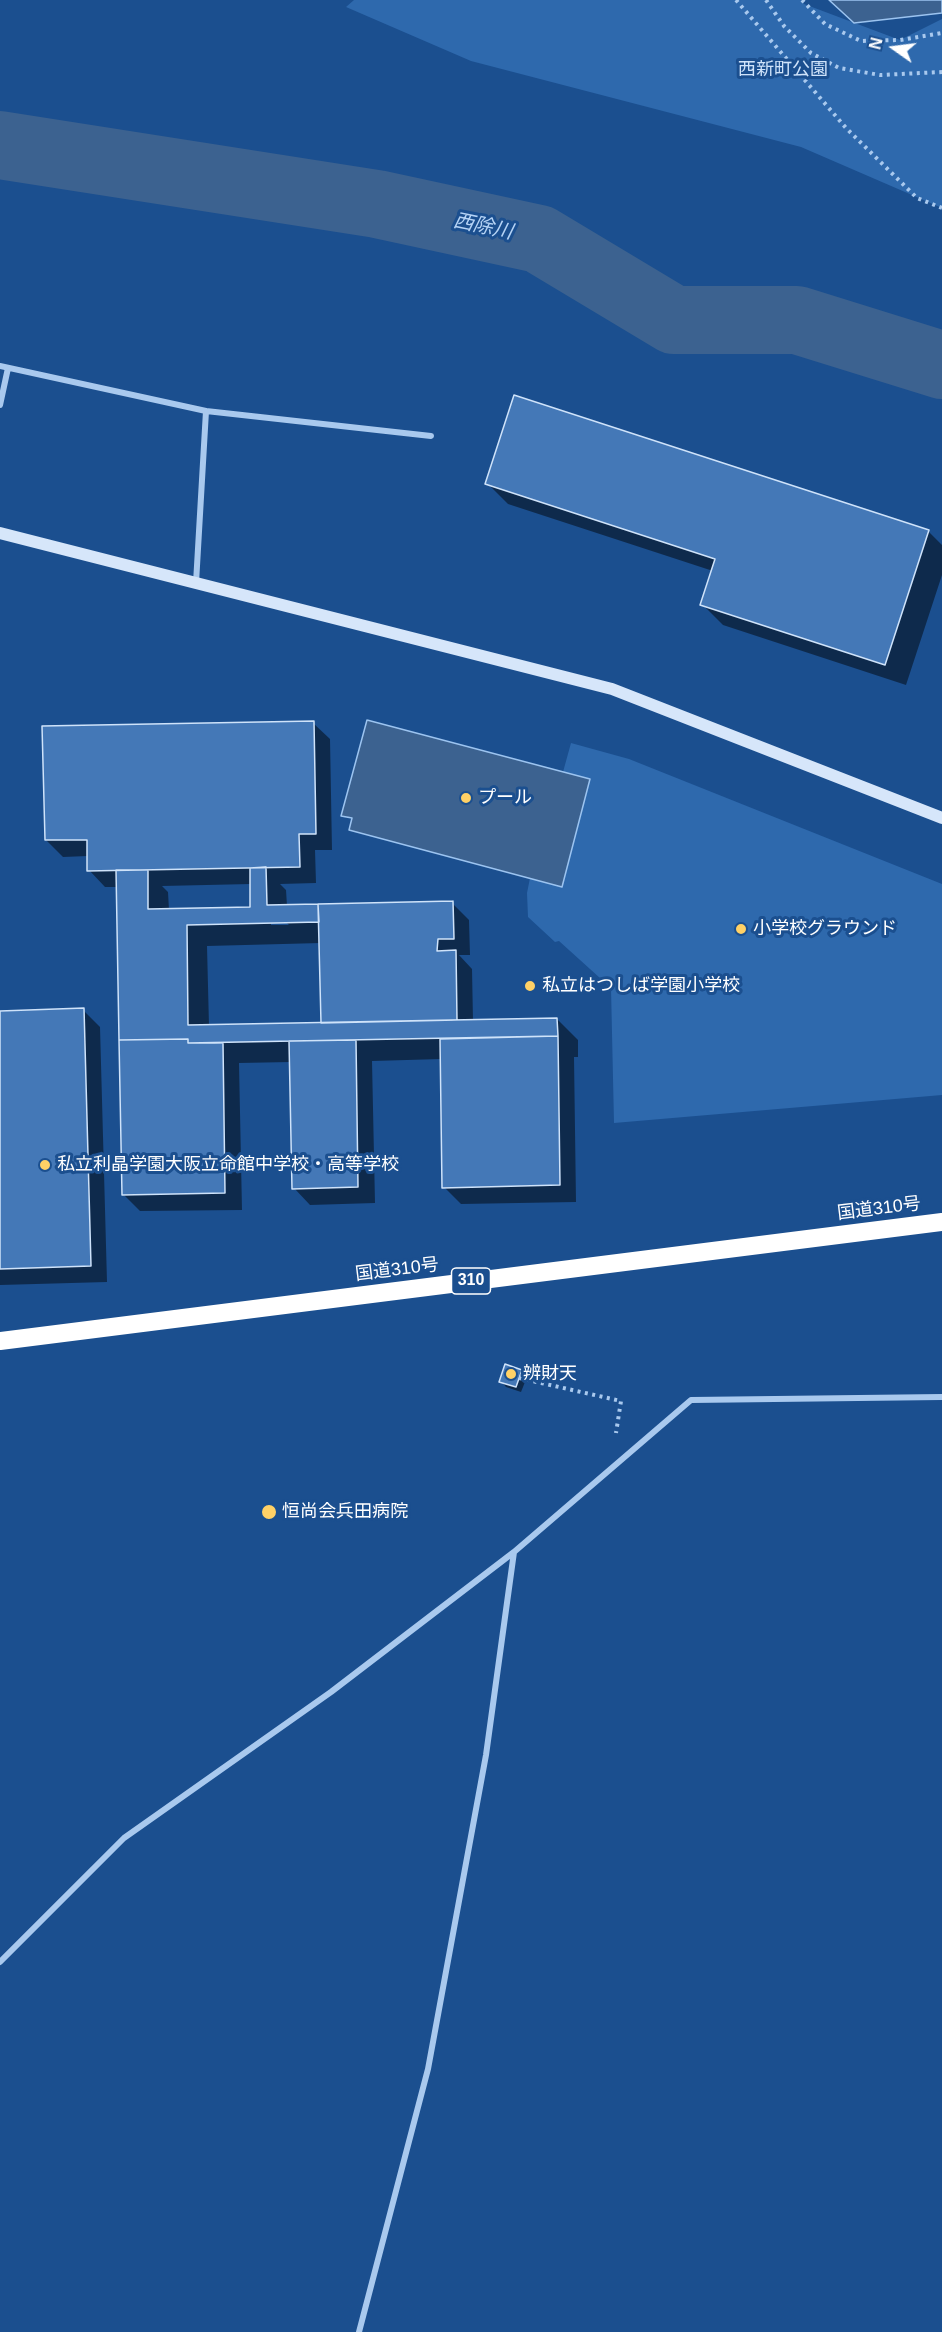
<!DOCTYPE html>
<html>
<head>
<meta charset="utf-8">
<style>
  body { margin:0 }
  #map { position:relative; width:942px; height:2332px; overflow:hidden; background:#1b4f8f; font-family:Arial,sans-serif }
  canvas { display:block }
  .north { position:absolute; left:864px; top:18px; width:60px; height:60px; -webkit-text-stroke:4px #1b4f8f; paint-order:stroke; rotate:284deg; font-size:16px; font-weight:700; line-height:24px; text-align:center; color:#fff }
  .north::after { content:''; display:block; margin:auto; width:21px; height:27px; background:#fff; clip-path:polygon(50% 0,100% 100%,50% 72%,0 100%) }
</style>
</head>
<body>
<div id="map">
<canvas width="942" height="2332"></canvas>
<div class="north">N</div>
</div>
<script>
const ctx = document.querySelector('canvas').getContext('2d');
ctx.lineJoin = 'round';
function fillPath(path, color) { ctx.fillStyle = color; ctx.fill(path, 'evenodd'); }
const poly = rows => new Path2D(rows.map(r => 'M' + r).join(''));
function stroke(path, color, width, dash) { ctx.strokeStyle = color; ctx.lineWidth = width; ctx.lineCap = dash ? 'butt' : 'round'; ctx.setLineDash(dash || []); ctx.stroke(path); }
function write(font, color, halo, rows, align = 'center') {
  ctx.font = font + ' Arial,"Noto Sans JP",sans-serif'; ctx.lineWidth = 6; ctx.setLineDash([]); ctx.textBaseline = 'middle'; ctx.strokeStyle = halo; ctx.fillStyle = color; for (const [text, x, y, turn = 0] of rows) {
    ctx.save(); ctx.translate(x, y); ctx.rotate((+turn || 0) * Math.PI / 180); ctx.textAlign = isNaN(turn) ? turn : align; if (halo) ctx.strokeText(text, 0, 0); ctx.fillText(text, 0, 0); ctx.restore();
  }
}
const green = poly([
  [354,0,802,0,804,4,900,40,942,19,942,208,801,147,471,61,346,7],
  [571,743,629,759,942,884,942,1095,614,1123,611,988,559,941,555,942,528,917,527,893,530,878,562,887,590,779,563,772]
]);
const water = poly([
  [829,0,942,0,942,13,854,23,829,0],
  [367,720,590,779,562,887,349,830,352,818,341,816,367,720]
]);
const shadow = poly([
  [487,483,928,531,942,545,942,575,906,685,723,625,702,604,713,571,508,504],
  [313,723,330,739,332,850,315,850,316,883,280,884,286,890,287,906,452,903,469,920,470,955,459,955,472,969,473,1021,557,1019,578,1040,578,1057,574,1057,576,1202,461,1204,444,1187,442,1059,372,1061,375,1203,310,1205,294,1188,291,1062,239,1063,242,1210,140,1211,123,1194,118,887,105,887,89,870,88,856,63,857,46,840],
  [251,884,252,908,169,910,168,892,162,886],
  [271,922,286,922,289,925,271,925],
  [321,943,322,1024,209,1026,207,946],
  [83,1010,100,1027,107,1282,0,1285,0,1012],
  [521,1371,527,1377,521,1392,506,1387,501,1381]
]);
const river = poly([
  [0,145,377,204,539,239,674,320,797,320,942,365]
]);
const building = poly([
  [514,395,929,530,885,665,700,605,715,559,485,484,514,395],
  [314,721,316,834,299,834,300,867,87,871,87,840,45,840,42,726,314,721],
  [266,867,267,905,318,904,319,922,187,925,188,1025,557,1018,558,1036,188,1043,188,1039,119,1040,116,870,148,870,148,909,250,907,250,868,266,867],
  [453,901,454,939,438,939,437,951,456,950,457,1020,321,1023,318,904,453,901],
  [84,1008,91,1266,0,1269,0,1011,84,1008],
  [558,1036,560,1185,442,1188,440,1039,558,1036],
  [188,1039,188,1043,223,1043,225,1193,122,1195,119,1040,188,1039],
  [356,1040,358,1187,292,1189,289,1041,356,1040],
  [505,1364,522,1370,516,1387,499,1382,505,1364]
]);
const path = poly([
  [736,0,846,128,917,198,942,208],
  [766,0,784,26,811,53,839,68,880,75,942,72],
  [802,0,825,24,861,41,900,40,942,33],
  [519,1378,621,1401,616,1433]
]);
const street = poly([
  [0,366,206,411,196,583],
  [0,405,8,368],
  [206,411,431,436],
  [0,1962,124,1838,331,1692,514,1552,691,1400,942,1397],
  [359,2332,428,2069,486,1755,514,1552]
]);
const secondary = poly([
  [0,533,612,689,942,818]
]);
const highway = poly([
  [0,1341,942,1222]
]);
const markers = [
  [466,798,6,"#ffd166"],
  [741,929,6,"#ffd166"],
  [530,986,6,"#ffd166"],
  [45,1165,6,"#ffd166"],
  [511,1374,6,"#ffd166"],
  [269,1512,8,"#ffd166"]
];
const shields = [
  [471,1281,39]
];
const shieldNames = [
  ["310",471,1281]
];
const parkNames = [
  ["西新町公園",783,70]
];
const poiNames = [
  ["プール",478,798],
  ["小学校グラウンド",753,929],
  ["私立はつしば学園小学校",542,986],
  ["私立利晶学園大阪立命館中学校・高等学校",57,1165],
  ["辨財天",523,1374],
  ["恒尚会兵田病院",282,1512]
];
const streetNames = [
  ["国道310号",879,1209,-7],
  ["国道310号",397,1270,-7]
];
const waterNames = [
  ["西除川",483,227,12]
];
fillPath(green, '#2e69ad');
fillPath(water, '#3c6290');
stroke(water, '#9cc4f0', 1.5);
fillPath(shadow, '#0007');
stroke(river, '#3c6290', 68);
fillPath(building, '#4478b7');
stroke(building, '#cfe3fa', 1.5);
stroke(path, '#a9c9ee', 4, [3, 4.5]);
stroke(street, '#a9c9ee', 6);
stroke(secondary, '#d6e6fa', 12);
stroke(highway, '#fff', 18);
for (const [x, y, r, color] of markers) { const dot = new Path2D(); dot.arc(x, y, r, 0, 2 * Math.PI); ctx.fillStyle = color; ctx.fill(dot); stroke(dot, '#1b4f8f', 2); }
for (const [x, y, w] of shields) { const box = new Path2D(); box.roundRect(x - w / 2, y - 13, w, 26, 4.5); ctx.fillStyle = '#1b4f8f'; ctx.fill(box); stroke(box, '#fff', 1.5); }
write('bold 16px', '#fff', null, shieldNames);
write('18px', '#cfe3fa', '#1b4f8f', parkNames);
write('18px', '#fff', '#1b4f8f', poiNames, 'left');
write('18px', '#fff', '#1b4f8f', streetNames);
write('italic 20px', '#b5d3f5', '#1b4f8f', waterNames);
</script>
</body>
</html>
